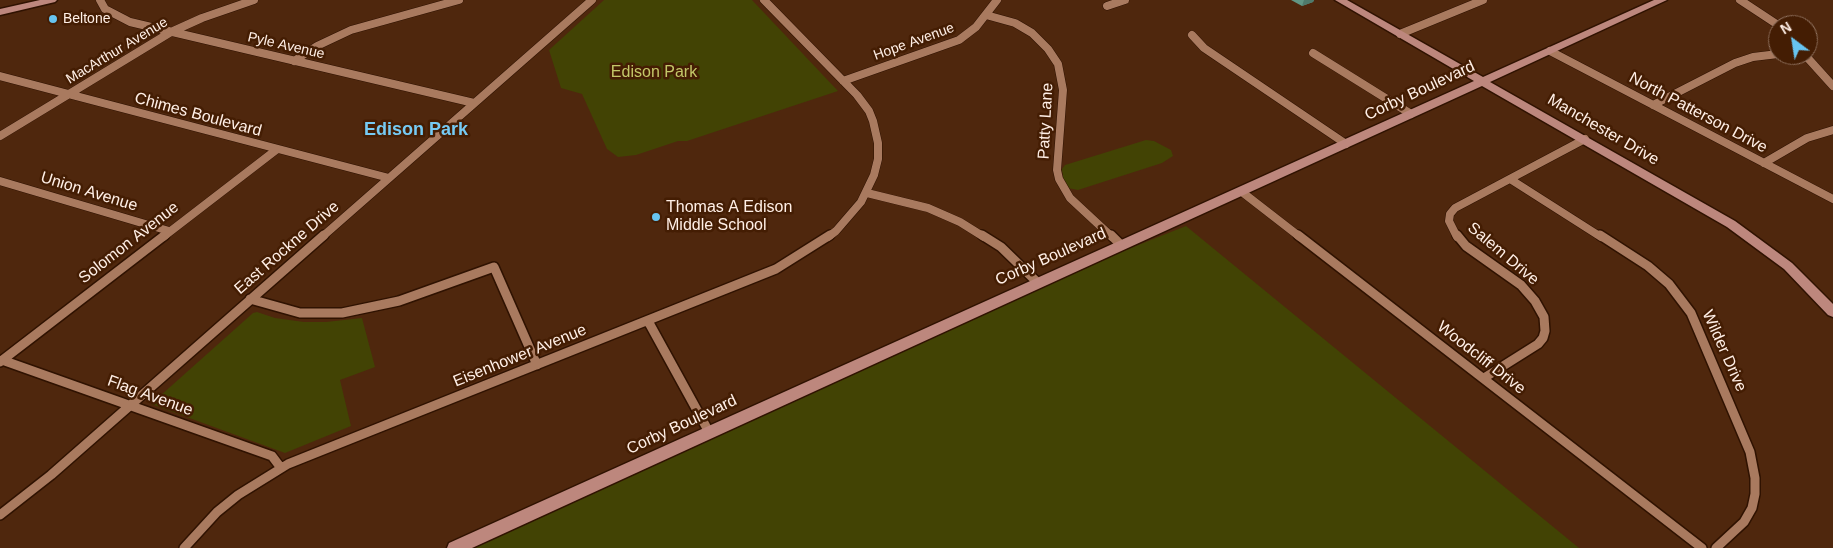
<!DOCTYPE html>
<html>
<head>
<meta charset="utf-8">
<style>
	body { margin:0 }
	#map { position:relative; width:1833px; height:548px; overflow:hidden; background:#4f270d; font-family:Arial,sans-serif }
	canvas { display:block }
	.north { position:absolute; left:1768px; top:15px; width:50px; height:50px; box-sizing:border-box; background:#441d03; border:1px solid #8f715e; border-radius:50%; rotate:329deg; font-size:14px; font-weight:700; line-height:20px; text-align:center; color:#ffefe6 }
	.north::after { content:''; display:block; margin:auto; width:18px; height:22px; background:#67c4f0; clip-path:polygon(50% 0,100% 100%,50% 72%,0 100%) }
</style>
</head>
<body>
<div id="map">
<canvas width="1833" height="548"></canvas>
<div class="north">N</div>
</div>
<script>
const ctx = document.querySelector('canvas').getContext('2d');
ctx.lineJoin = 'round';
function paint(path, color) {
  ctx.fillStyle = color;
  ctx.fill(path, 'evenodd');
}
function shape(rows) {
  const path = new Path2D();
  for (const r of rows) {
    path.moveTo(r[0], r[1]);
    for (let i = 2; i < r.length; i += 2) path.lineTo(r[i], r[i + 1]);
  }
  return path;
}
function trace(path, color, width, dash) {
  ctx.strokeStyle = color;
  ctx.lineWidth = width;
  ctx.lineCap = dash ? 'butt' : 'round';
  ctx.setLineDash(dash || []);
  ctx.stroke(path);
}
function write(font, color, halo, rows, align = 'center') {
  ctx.font = font + ' Arial,sans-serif';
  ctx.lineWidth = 5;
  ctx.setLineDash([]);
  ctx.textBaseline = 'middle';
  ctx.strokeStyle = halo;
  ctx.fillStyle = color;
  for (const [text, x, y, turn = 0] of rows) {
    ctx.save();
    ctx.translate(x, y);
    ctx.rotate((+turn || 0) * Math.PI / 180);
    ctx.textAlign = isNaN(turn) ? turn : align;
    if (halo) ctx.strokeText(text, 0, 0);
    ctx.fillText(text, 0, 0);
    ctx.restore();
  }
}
paint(shape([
	[604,0,752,0,838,91,687,141,678,141,636,155,618,157,607,149,582,94,561,88,549,50],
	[1146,140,1154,141,1171,150,1173,156,1162,163,1078,190,1068,188,1063,179,1062,169,1065,165],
	[1186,226,1579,548,472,548,1093,263],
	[257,312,275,318,304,322,326,322,362,318,375,367,340,380,351,426,285,453,151,404,253,313]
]), '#424304');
const streetFar1 = shape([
	[100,0,105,9,130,22,474,103],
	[764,0,857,95,869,111,873,121,878,143,878,159,874,175,861,202,836,231,828,237],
	[1740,0,1778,25],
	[1107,6,1125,0],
	[986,15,1015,23,1032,33,1048,49,1058,64,1063,90,1057,170,1059,179,1070,198,1112,237],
	[1400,34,1483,0],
	[1192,35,1204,48,1346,144],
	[1550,51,1833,199],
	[1313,53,1411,114],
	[1805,55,1833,86],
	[294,61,317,46,351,30,459,0],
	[0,76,389,178],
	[843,81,959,40,976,27,997,0],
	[1653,105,1735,63,1753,57,1778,54],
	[0,136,171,32,202,18,254,0],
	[1764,163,1807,138,1833,130],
	[1510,179,1601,237],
	[0,181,169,231],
	[1242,192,1300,237],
	[867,193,928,208,960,222,984,237],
	[163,237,276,150],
	[322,237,592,0],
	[1457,237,1449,221,1450,214,1455,208,1585,139]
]);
const street = shape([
	[982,235,1001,247,1037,282],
	[1111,235,1121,245],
	[1298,235,1702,548],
	[1457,235,1466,246,1521,285,1535,301,1544,317,1545,331,1543,338,1538,344,1484,378],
	[1600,235,1648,266,1669,284,1691,313,1750,452,1755,478,1755,494,1752,508,1744,522,1716,548],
	[250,299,300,313,342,313,399,301,494,267,537,365],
	[648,321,709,432],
	[2,360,272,456,281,468],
	[0,362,165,235],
	[0,515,51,475,324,235],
	[184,548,217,512,238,495,288,464,776,269,830,235]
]);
const secondary = shape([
	[40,0,57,0,55,2,0,15,0,9,40,0],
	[1335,0,1347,0,1483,77,1654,0,1667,0,1490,82,1735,221,1792,263,1833,304,1833,317,1828,315,1784,269,1727,227,1482,86,472,548,447,548,449,543,1474,81,1335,0]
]);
trace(streetFar1, '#2f1201', 9);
trace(street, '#2f1201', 12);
trace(secondary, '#2f1201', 3);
trace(streetFar1, '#a97a5f', 8);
trace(street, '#a97a5f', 9);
paint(secondary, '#bd877d');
paint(shape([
	[1291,0,1314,0,1313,2,1302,6]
]), '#619684');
paint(shape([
	[1304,0,1314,0,1313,2,1302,6]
]), '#4f7a6b');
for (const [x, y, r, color] of [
	[53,19,5,"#67c4f0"],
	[656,217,5,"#67c4f0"]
]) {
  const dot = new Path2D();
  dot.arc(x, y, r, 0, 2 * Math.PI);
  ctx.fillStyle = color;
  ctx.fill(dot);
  trace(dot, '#441d03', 2);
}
write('14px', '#ffefe6', '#441d03', [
	["Beltone",63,19]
], 'left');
write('14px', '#ffefe6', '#441d03', [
	["Hope Avenue",914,42,-20],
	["Pyle Avenue",286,46,13],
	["MacArthur Avenue",117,51,-31]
]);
write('16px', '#c3c768', '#441d03', [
	["Edison Park",654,73]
]);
write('16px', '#ffefe6', '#441d03', [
	["Corby Boulevard",1420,91,-25],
	["North Patterson Drive",1698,113,28],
	["Chimes Boulevard",198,115,15],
	["Patty Lane",1046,121,-87],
	["Manchester Drive",1603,130,30],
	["Union Avenue",89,192,17],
	["Solomon Avenue",129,243,-38],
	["East Rockne Drive",287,248,-41],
	["Salem Drive",1503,254,40],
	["Corby Boulevard",1051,257,-24],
	["Wilder Drive",1724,351,66],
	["Eisenhower Avenue",520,356,-22],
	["Woodcliff Drive",1481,358,38],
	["Flag Avenue",150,396,20],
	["Corby Boulevard",682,425,-25]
]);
write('16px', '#ffefe6', '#441d03', [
	["Thomas A Edison",666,208],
	["Middle School",666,226]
], 'left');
write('bold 18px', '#76caf3', '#441d03', [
	["Edison Park",416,130]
]);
</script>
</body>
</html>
